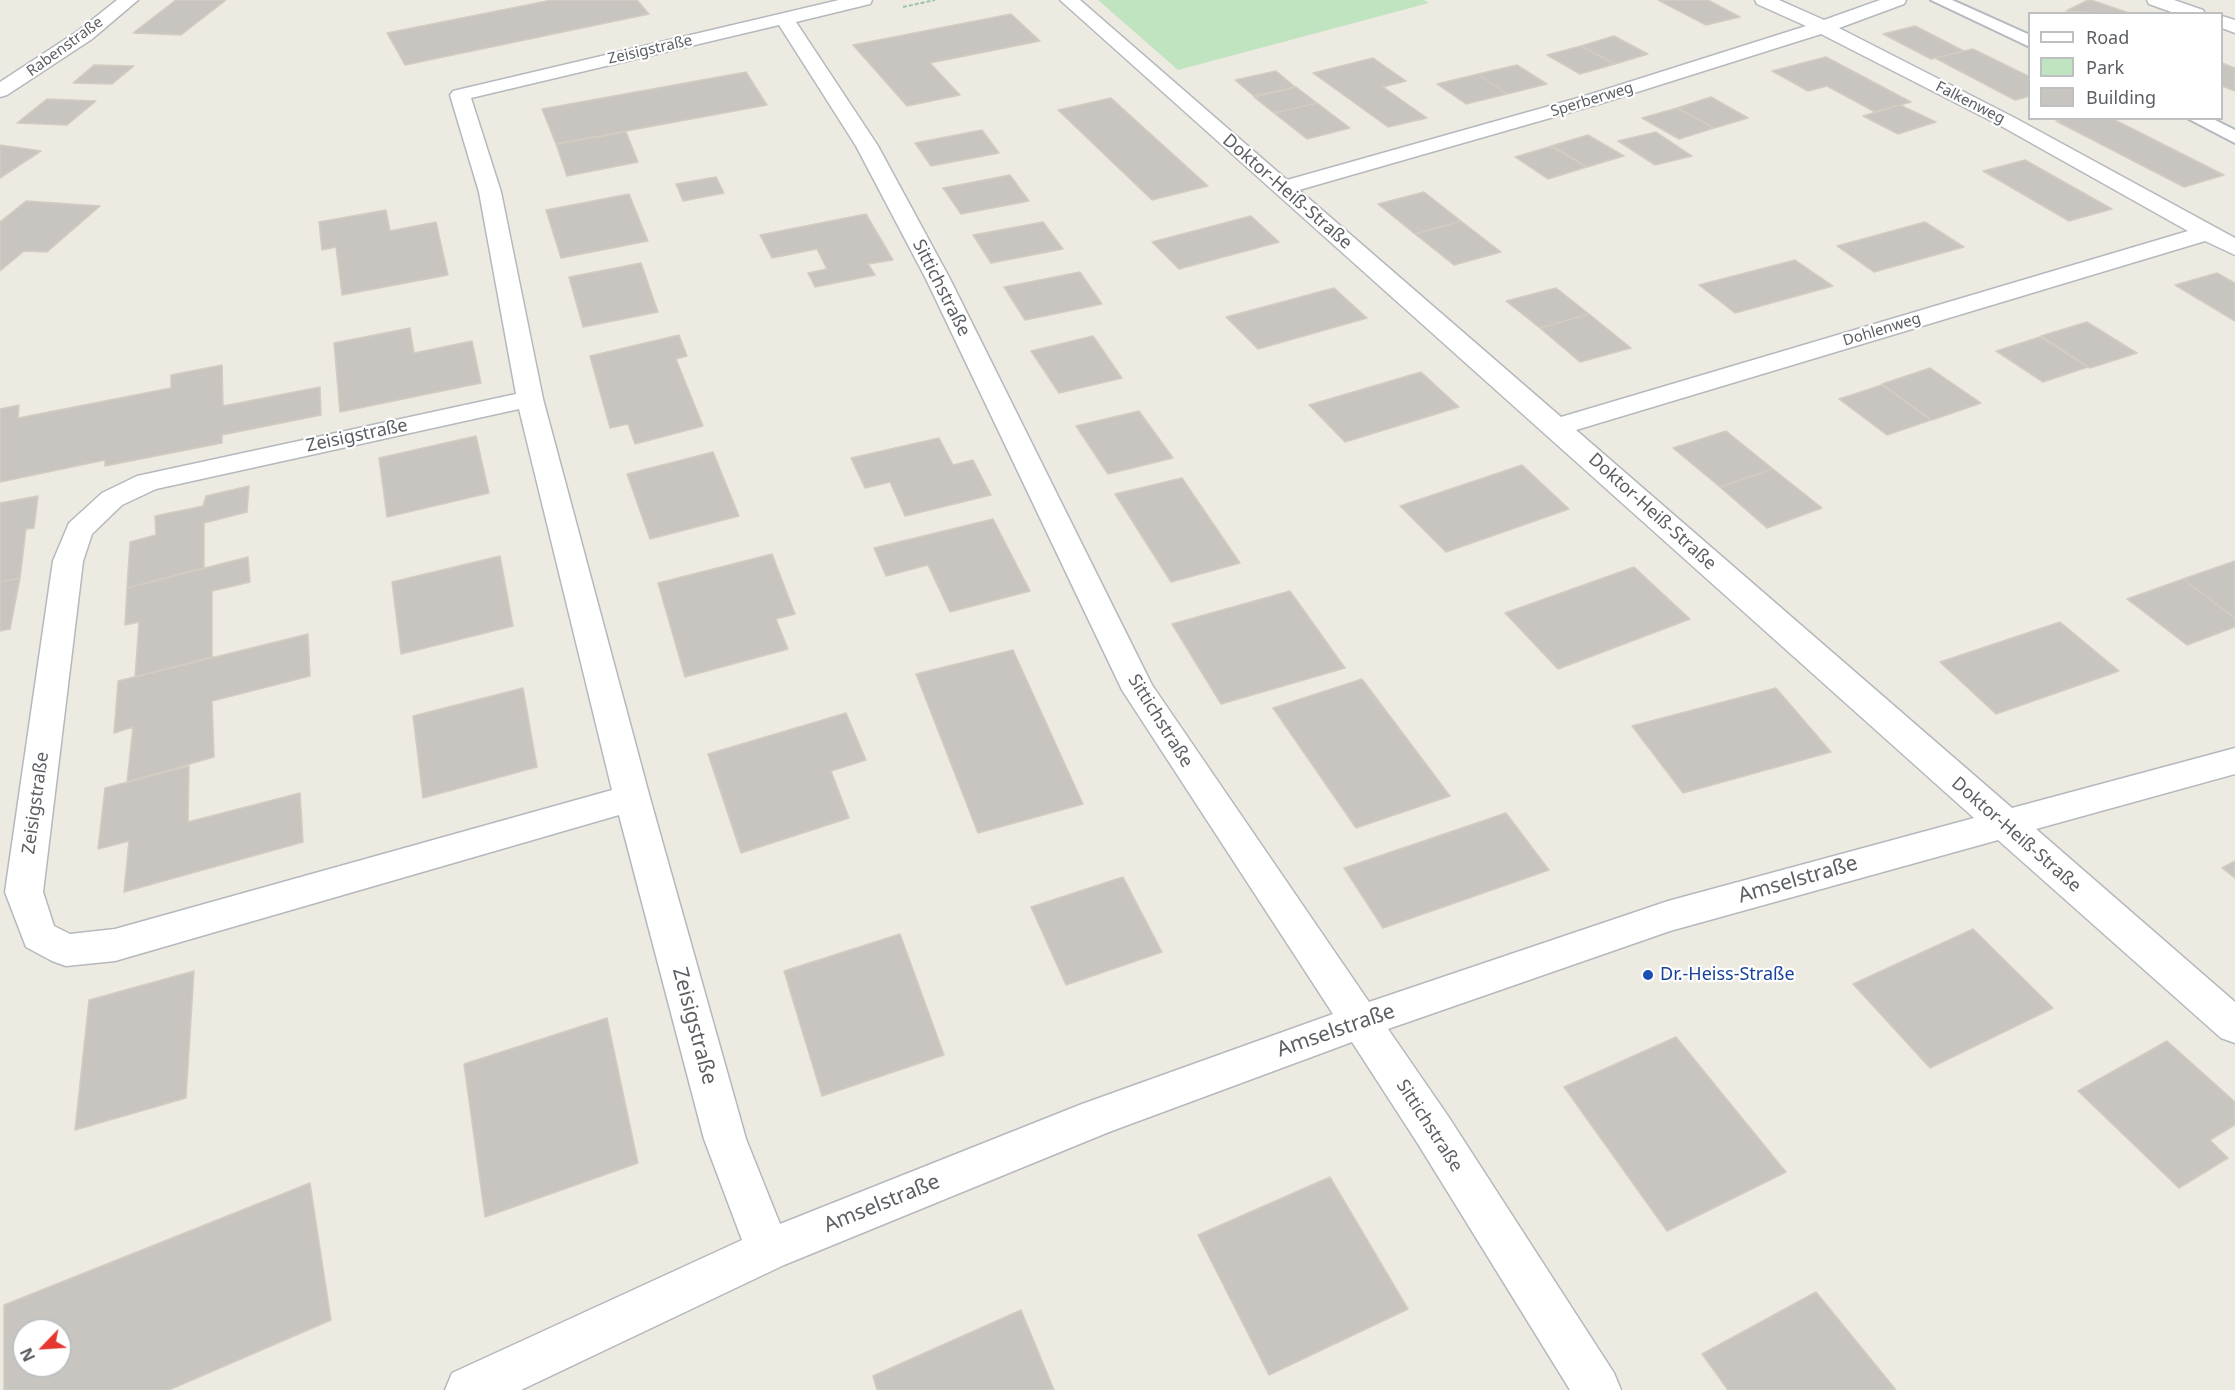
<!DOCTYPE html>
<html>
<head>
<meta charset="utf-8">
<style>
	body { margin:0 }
	#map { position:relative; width:2235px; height:1390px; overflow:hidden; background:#edeae2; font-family:"Noto Sans",sans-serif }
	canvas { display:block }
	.legend { position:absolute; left:2028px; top:12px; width:195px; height:108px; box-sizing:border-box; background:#fff; border:2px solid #bdbfc1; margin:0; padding:8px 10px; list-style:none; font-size:18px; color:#5b5f63 }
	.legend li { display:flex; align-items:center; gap:12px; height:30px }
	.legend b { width:30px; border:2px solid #bdbfc1 }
	.north { position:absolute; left:12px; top:1318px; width:60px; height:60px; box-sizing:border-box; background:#fff; border:2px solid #bdbfc1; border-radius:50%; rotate:245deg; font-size:16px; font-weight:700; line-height:24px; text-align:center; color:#5b5f63 }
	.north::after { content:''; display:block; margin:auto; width:21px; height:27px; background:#e53730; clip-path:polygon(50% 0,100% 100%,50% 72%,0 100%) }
</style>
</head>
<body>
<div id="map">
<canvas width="2235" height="1390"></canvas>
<ul class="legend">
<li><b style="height:8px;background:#fff"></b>Road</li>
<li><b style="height:16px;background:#c0e4bf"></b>Park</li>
<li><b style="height:16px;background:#c8c5c0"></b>Building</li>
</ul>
<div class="north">N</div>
</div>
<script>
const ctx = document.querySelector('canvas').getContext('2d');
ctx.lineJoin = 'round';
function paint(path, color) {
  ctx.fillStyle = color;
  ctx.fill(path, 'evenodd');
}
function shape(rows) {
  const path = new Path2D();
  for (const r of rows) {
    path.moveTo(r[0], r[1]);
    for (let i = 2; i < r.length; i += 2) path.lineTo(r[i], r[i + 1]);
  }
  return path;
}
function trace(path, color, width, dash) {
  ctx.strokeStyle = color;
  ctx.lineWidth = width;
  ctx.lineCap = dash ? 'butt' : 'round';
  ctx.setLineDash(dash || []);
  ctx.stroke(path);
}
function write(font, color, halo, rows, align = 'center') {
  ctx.font = font + ' "Noto Sans",sans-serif';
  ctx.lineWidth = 4.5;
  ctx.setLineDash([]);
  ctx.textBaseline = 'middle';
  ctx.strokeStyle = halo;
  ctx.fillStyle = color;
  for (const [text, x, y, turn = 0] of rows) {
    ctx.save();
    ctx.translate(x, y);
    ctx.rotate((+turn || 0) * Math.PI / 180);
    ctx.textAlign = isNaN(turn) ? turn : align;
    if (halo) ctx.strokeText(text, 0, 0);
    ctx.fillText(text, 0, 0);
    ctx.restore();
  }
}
paint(shape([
	[1098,0,1424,0,1429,3,1178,70]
]), '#c0e4bf');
const building = shape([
	[176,0,226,0,181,35,133,33,176,0],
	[552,0,637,0,649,14,405,65,387,33,552,0],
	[1658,0,1708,0,1740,17,1706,25,1658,0],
	[2088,0,2091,0,2132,14,2066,11,2088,0],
	[1011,14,1040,41,930,63,960,95,907,106,853,45,1011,14],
	[1915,26,1964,51,1931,59,1883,34,1915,26],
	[1614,36,1648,54,1615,64,1581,46,1614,36],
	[1581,46,1615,64,1580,74,1547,55,1581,46],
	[1973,49,2030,77,2030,96,2015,100,1935,58,1973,49],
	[1826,57,1911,102,1875,112,1827,86,1808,91,1772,71,1826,57],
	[1373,58,1406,81,1383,87,1427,118,1388,127,1313,73,1373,58],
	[2222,63,2235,68,2235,91,2222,86,2222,63],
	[94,65,134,66,112,84,73,83,94,65],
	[1517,65,1547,84,1507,94,1478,74,1517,65],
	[1276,71,1295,87,1254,96,1235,80,1276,71],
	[746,72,767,105,556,144,542,109,746,72],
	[1478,74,1507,94,1466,104,1437,84,1478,74],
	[1296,87,1317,103,1274,113,1254,97,1296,87],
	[1711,97,1748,118,1714,128,1677,108,1711,97],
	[1111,98,1208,186,1152,200,1058,110,1111,98],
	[47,99,96,101,67,125,17,123,47,99],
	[1317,103,1350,128,1307,139,1274,113,1317,103],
	[1900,105,1936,122,1898,134,1863,116,1900,105],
	[1677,108,1714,128,1679,139,1642,118,1677,108],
	[2067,118,2111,118,2224,175,2184,187,2056,121,2067,118],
	[982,130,999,153,931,166,915,143,982,130],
	[626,132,638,162,567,176,556,144,626,132],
	[1656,132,1692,156,1655,165,1618,141,1656,132],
	[1588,135,1624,156,1587,167,1551,146,1588,135],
	[0,145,41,151,0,178,0,145],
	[1552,146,1587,167,1548,179,1515,157,1552,146],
	[2025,160,2112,209,2069,221,1983,171,2025,160],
	[1010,175,1029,201,961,214,943,188,1010,175],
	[716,177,724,193,683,201,676,184,716,177],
	[1424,192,1461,221,1415,234,1378,204,1424,192],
	[629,194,648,241,561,258,546,210,629,194],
	[26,201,100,206,47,252,24,251,0,271,0,222,26,201],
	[386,210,390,231,436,222,448,275,342,295,336,247,322,250,319,222,386,210],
	[866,214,893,260,868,264,875,275,815,287,808,273,827,269,817,249,772,258,760,235,866,214],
	[1251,216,1279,242,1179,269,1152,242,1251,216],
	[1461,221,1501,252,1454,265,1415,234,1461,221],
	[1043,222,1063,249,991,263,973,235,1043,222],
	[1925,222,1964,247,1874,272,1837,246,1925,222],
	[1795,260,1833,286,1735,313,1699,285,1795,260],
	[641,263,658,312,583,327,569,277,641,263],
	[1080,272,1102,304,1025,320,1004,287,1080,272],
	[2217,273,2235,283,2235,321,2175,285,2217,273],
	[1334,288,1367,318,1258,349,1226,317,1334,288],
	[1556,288,1589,314,1540,328,1506,301,1556,288],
	[1589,314,1631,348,1580,362,1540,328,1589,314],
	[2087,322,2137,353,2090,368,2041,336,2087,322],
	[410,328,414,353,472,341,481,383,340,412,334,343,410,328],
	[679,335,687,356,676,359,703,426,635,444,628,424,610,428,590,356,679,335],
	[1093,336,1122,378,1059,393,1031,351,1093,336],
	[2040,337,2088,367,2043,382,1996,351,2040,337],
	[222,365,223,406,320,387,321,415,222,435,222,443,105,466,105,460,0,482,0,409,19,405,18,418,171,388,171,375,222,365],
	[1930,368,1981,403,1932,420,1882,384,1930,368],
	[1421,372,1459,407,1345,442,1309,405,1421,372],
	[1882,385,1931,420,1887,435,1839,399,1882,385],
	[1139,411,1173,458,1108,474,1076,426,1139,411],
	[1726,431,1773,469,1720,487,1673,448,1726,431],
	[476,436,489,493,387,517,379,458,476,436],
	[939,438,953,465,973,460,991,495,905,516,890,482,865,488,851,458,939,438],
	[713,452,739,516,650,539,627,474,713,452],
	[1522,465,1569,509,1446,552,1400,506,1522,465],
	[1773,469,1822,508,1767,528,1720,487,1773,469],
	[1182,478,1240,563,1171,582,1115,494,1182,478],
	[249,486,247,512,204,523,204,568,127,588,130,542,156,535,155,516,203,506,206,496,249,486],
	[38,496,34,528,26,529,20,578,0,582,0,503,38,496],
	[993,519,1030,591,950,612,928,565,886,576,874,548,993,519],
	[772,554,795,614,776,619,788,649,685,677,658,583,772,554],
	[500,556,513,626,401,654,392,582,500,556],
	[248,557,250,582,212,591,212,657,135,677,139,622,125,625,127,588,248,557],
	[2235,561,2235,618,2183,579,2235,561],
	[1634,567,1690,619,1558,669,1505,613,1634,567],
	[20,578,10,629,0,631,0,582,20,578],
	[2183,579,2235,618,2235,627,2187,645,2127,599,2183,579],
	[1290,591,1345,668,1221,704,1172,624,1290,591],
	[2060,622,2119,671,1996,714,1940,662,2060,622],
	[308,634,310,676,212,701,214,757,127,782,133,727,114,733,118,681,308,634],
	[1013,650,1083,804,978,833,916,674,1013,650],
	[1362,679,1450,796,1356,828,1273,708,1362,679],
	[523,688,537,767,423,798,413,716,523,688],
	[1776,688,1831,752,1683,793,1632,726,1776,688],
	[846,713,866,760,831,771,849,818,741,853,708,754,846,713],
	[189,766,188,822,300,793,303,842,124,892,129,841,98,849,105,788,189,766],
	[1506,813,1549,870,1383,928,1344,868,1506,813],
	[2235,861,2235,878,2222,868,2235,861],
	[1123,877,1162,952,1066,985,1031,907,1123,877],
	[1973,929,2053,1008,1930,1068,1853,984,1973,929],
	[900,934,944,1055,822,1096,784,971,900,934],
	[194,971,186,1098,75,1130,89,1000,194,971],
	[607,1018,638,1163,485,1217,464,1064,607,1018],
	[1676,1037,1786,1172,1667,1231,1564,1087,1676,1037],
	[2167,1041,2235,1102,2235,1125,2210,1140,2228,1158,2179,1188,2078,1091,2167,1041],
	[1330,1177,1408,1309,1269,1375,1198,1235,1330,1177],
	[310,1183,331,1320,169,1390,4,1390,4,1305,310,1183],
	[24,1330,60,1330,60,1366,24,1366,24,1330],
	[1816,1292,1896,1390,1728,1390,1702,1354,1816,1292],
	[1021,1310,1054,1390,877,1390,873,1376,1021,1310]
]);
paint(building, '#c8c5c0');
trace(building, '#d2ccc1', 1.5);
const service = shape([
	[1931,0,1952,0,2030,35,2030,47,1931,0],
	[2187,118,2211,118,2235,130,2235,143,2187,118]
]);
const minor = shape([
	[117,0,138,0,92,39,7,95,0,97,0,82,78,31,117,0],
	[839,0,872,0,870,4,796,22,878,146,950,279,1152,685,1369,1002,1668,901,1974,818,1060,0,1080,0,1287,180,1585,96,1806,26,1757,4,1755,0,1779,0,1824,20,1880,0,1906,0,1904,4,1839,28,2015,118,2235,238,2235,255,2205,241,1576,430,2012,808,2235,748,2235,774,2036,829,2235,1002,2235,1043,2221,1038,1998,840,1670,931,1388,1029,1448,1116,1614,1373,1621,1390,1570,1390,1418,1144,1352,1042,1109,1132,784,1265,521,1390,445,1390,452,1373,742,1240,704,1139,619,815,115,961,66,966,52,961,26,947,5,892,53,561,69,523,102,493,137,476,516,394,479,192,450,95,453,91,839,0],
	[779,25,856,146,926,279,1122,690,1333,1014,1082,1104,780,1224,746,1139,650,798,543,399,501,192,471,98,779,25],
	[1821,34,2001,126,2188,231,1561,417,1299,190,1599,104,1821,34],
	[519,409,612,790,115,929,70,934,54,926,43,892,83,561,92,534,122,505,156,489,519,409],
	[2147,0,2174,0,2203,10,2205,14,2177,14,2149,4,2147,0],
	[2222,16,2235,20,2235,33,2222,28,2222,16]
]);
trace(service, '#b5b8bc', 4);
trace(minor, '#b5b8bc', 3);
trace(shape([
	[903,7,935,0]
]), '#98c5a4', 2, [4, 2]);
paint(service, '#fff');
paint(minor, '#fff');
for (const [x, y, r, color] of [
	[1648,975,6,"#1a4fb4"]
]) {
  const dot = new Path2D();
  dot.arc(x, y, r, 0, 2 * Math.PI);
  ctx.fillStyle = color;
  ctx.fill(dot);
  trace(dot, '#fff', 2);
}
write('15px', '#5b5f63', '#fff', [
	["Rabenstraße",65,47,-36],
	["Zeisigstraße",650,50,-13],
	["Sperberweg",1592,100,-17],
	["Falkenweg",1970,103,27],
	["Dohlenweg",1882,330,-17]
]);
write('18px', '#5b5f63', '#fff', [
	["Doktor-Heiß-Straße",1287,192,41],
	["Sittichstraße",941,288,63],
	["Zeisigstraße",357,436,-12],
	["Doktor-Heiß-Straße",1652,512,42],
	["Sittichstraße",1160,721,58],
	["Zeisigstraße",36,803,-82],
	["Doktor-Heiß-Straße",2016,835,41],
	["Sittichstraße",1429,1126,57]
]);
write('18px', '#164399', '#fff', [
	["Dr.-Heiss-Straße",1660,975]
], 'left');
write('21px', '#5b5f63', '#fff', [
	["Amselstraße",1798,880,-16],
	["Zeisigstraße",694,1026,75],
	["Amselstraße",1336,1031,-19],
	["Amselstraße",882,1204,-22]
]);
</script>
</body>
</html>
